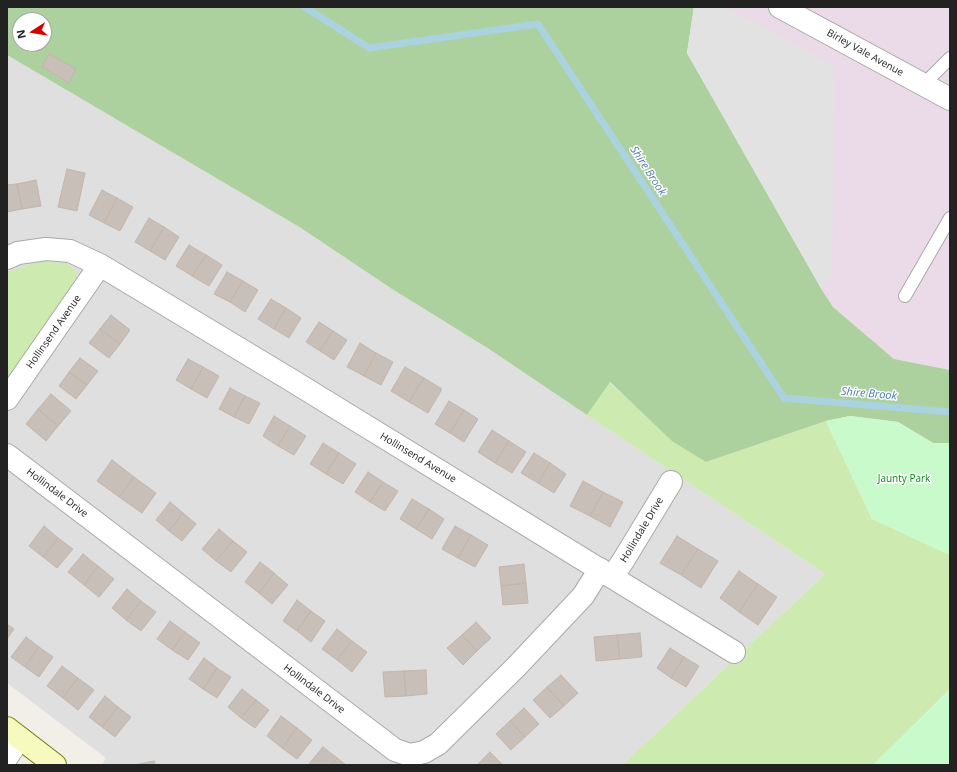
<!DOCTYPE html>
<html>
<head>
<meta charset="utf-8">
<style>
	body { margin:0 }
	#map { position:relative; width:957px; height:772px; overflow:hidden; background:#f2efe9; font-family:"Open Sans",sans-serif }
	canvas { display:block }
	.frame { position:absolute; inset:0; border:8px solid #222; pointer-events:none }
	.north { position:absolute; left:12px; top:12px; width:40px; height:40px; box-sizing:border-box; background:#fff; border:1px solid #a7a7a7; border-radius:50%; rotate:258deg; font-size:11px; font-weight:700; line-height:16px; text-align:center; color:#222 }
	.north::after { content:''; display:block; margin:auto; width:14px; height:18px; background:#d40000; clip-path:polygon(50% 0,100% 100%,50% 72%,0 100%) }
</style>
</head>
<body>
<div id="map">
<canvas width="957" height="772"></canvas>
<div class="frame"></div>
<div class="north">N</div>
</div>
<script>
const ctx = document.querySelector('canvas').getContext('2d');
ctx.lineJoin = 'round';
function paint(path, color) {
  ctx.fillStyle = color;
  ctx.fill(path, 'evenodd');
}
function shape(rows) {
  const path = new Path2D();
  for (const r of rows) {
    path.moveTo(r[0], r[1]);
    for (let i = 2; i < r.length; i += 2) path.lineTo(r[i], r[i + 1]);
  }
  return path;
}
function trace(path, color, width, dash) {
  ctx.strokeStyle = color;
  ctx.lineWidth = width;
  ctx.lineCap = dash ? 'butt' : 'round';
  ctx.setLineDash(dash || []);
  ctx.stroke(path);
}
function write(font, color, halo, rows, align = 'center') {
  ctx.font = font + ' "Open Sans",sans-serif';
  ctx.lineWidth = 3;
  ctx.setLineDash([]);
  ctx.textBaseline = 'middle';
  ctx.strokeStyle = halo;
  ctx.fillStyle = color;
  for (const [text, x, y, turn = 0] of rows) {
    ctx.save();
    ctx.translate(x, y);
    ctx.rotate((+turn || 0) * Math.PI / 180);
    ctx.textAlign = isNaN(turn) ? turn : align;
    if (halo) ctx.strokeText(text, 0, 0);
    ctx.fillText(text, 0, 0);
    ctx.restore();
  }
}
paint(shape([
	[7,55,301,228,392,289,489,349,825,574,622,765,102,765,106,758,7,683]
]), '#e0dfdf');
paint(shape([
	[694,7,950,7,950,370,894,359,833,307,822,290]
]), '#ebdbe8');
paint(shape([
	[40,261,66,263,76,270,78,280,7,381,7,272],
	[609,382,640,410,706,462,826,421,872,519,950,555,950,689,873,765,622,765,825,574,587,415]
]), '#cdebb0');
paint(shape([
	[7,7,694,7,687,53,822,290,833,307,894,359,950,370,950,443,933,443,898,422,850,416,826,421,706,462,672,441,610,382,587,415,489,349,392,289,301,228,7,55],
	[20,20,44,20,44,44,20,44]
]), '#add19e');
paint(shape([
	[850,416,898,422,933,443,950,443,950,555,872,519,826,421],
	[950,689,950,765,873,765]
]), '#c8facc');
paint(shape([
	[694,7,726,7,834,66,832,273,822,290,687,53]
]), '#e2e2e2');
trace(shape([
	[305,7,369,48,538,24,784,398,950,412]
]), '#aad3df', 7);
const building = shape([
	[49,54,76,69,69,83,42,67,49,54],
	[67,169,85,173,77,211,58,207,67,169],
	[36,180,41,206,22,209,17,184,36,180],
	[17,184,22,209,7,212,7,185,17,184],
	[102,190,117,198,104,223,89,215,102,190],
	[117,198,133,207,120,231,104,223,117,198],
	[149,218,164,227,150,251,135,242,149,218],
	[164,227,179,237,165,260,150,251,164,227],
	[189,245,206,255,192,276,176,266,189,245],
	[206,255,222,265,209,286,192,276,206,255],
	[227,272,243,281,230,302,214,294,227,272],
	[243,281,258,290,245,312,230,302,243,281],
	[271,299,286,308,274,329,258,319,271,299],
	[286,308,301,318,289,338,274,329,286,308],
	[111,315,130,330,120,344,100,329,111,315],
	[319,322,333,331,320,351,306,342,319,322],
	[100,329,120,344,109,358,89,343,100,329],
	[333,331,347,340,334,360,320,351,333,331],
	[360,343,376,353,364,376,347,367,360,343],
	[376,353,393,362,381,385,364,376,376,353],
	[80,358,98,371,87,385,69,372,80,358],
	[188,359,203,367,191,389,176,380,188,359],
	[203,367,219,376,207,398,191,389,203,367],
	[405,367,424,378,409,402,391,391,405,367],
	[69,372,87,385,76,399,59,386,69,372],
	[424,378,442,389,428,413,409,402,424,378],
	[230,388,245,396,234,417,219,409,230,388],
	[51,394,71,411,58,426,38,409,51,394],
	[245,396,260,403,249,424,234,417,245,396],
	[449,401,464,410,450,433,435,424,449,401],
	[38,409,58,426,46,441,26,424,38,409],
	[464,410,478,419,464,442,450,433,464,410],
	[274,416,290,426,278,446,263,436,274,416],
	[290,426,306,436,294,455,278,446,290,426],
	[492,430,509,441,495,463,478,452,492,430],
	[509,441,526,452,512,473,495,463,509,441],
	[323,443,339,453,326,474,310,464,323,443],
	[339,453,356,464,343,484,326,474,339,453],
	[534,453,550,463,538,483,521,473,534,453],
	[112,460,134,477,119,497,97,481,112,460],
	[550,463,566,474,554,493,538,483,550,463],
	[368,472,383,482,370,502,355,492,368,472],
	[134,477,156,493,142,513,119,497,134,477],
	[583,481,603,492,590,516,570,506,583,481],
	[383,482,398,491,385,511,370,502,383,482],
	[603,492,623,502,610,527,590,516,603,492],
	[412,499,429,509,416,529,400,519,412,499],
	[170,502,183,513,169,531,156,520,170,502],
	[429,509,444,519,432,539,416,529,429,509],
	[183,513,196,524,182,541,169,531,183,513],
	[44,526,58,538,43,557,29,546,44,526],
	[455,526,471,535,458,558,442,549,455,526],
	[219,529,233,541,216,561,202,549,219,529],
	[471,535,488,545,475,567,458,558,471,535],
	[677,536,698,549,681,575,660,563,677,536],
	[58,538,73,549,57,568,43,557,58,538],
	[233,541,247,552,231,572,216,561,233,541],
	[698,549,718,561,701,588,681,575,698,549],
	[83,554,98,566,84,585,68,572,83,554],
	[260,562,274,573,259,593,245,582,260,562],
	[524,564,526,583,501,586,499,567,524,564],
	[98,566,114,579,99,597,84,585,98,566],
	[739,571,758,584,739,612,720,598,739,571],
	[274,573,288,585,272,604,259,593,274,573],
	[526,583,528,603,503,605,501,586,526,583],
	[758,584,777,597,758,625,739,612,758,584],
	[127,589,141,601,126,620,112,608,127,589],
	[297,600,311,611,297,631,283,621,297,600],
	[141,601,156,612,141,631,126,620,141,601],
	[311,611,325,621,311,642,297,631,311,611],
	[170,621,185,632,172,650,157,639,170,621],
	[476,622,491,638,477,651,462,635,476,622],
	[7,624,14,629,7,639,7,624],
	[337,629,352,641,337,660,322,649,337,629],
	[185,632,200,643,188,660,172,650,185,632],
	[640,633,642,657,620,659,617,635,640,633],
	[462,635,477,651,463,665,447,648,462,635],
	[617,635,620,659,596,661,594,637,617,635],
	[26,637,39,647,25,667,11,657,26,637],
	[352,641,367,652,352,672,337,660,352,641],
	[39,647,53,657,39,677,25,667,39,647],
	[670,648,684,657,671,678,657,668,670,648],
	[684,657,699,666,686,687,671,678,684,657],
	[204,658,217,668,203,689,189,679,204,658],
	[62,666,78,678,63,698,47,686,62,666],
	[217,668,231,677,217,698,203,689,217,668],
	[426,670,427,694,406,696,404,671,426,670],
	[404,671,406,696,385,697,383,672,404,671],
	[561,675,578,693,564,706,547,687,561,675],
	[78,678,94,690,78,710,63,698,78,678],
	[547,687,564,706,550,718,533,700,547,687],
	[242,689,256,700,241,718,228,707,242,689],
	[105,696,118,707,102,727,89,717,105,696],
	[256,700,269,710,255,728,241,718,256,700],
	[118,707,131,717,115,737,102,727,118,707],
	[524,708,539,724,525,737,510,721,524,708],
	[281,716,297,728,282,748,267,736,281,716],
	[510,721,525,737,511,750,496,734,510,721],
	[297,728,312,740,297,759,282,748,297,728],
	[323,747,337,758,332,765,308,765,323,747],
	[490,752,503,765,477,765,490,752],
	[337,758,346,765,332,765,337,758],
	[154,761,155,765,135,765,154,761]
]);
paint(building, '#c7bfb8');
trace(building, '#c4b6ab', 1);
const lane = shape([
	[923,85,950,58],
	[905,296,950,218]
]);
const street = shape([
	[780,7,950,99],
	[7,258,18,253,46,249,70,251,100,265,291,380,734,652],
	[7,399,100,265],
	[7,455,395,750,410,755,424,752,438,744,516,667,583,596,600,569],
	[612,577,623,561,671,482],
	[7,757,20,738]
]);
const secondary = shape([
	[7,728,55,765]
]);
trace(lane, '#a9a9a9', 14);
trace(street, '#a9a9a9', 24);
trace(secondary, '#707d05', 24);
trace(lane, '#fff', 12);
trace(street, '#fff', 22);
trace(secondary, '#f7fabf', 22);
write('10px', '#222', '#fff', [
	["Birley Vale Avenue",865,53,29],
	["Hollinsend Avenue",54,332,-55],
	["Hollinsend Avenue",418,458,31],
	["Hollindale Drive",57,493,37],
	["Hollindale Drive",642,530,-59],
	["Hollindale Drive",314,689,37]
]);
write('10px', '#0c8416', '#fff', [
	["Jaunty Park",904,479]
]);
write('italic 11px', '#4a7aab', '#fff', [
	["Shire Brook",648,171,57],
	["Shire Brook",869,394,5]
]);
</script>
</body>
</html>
